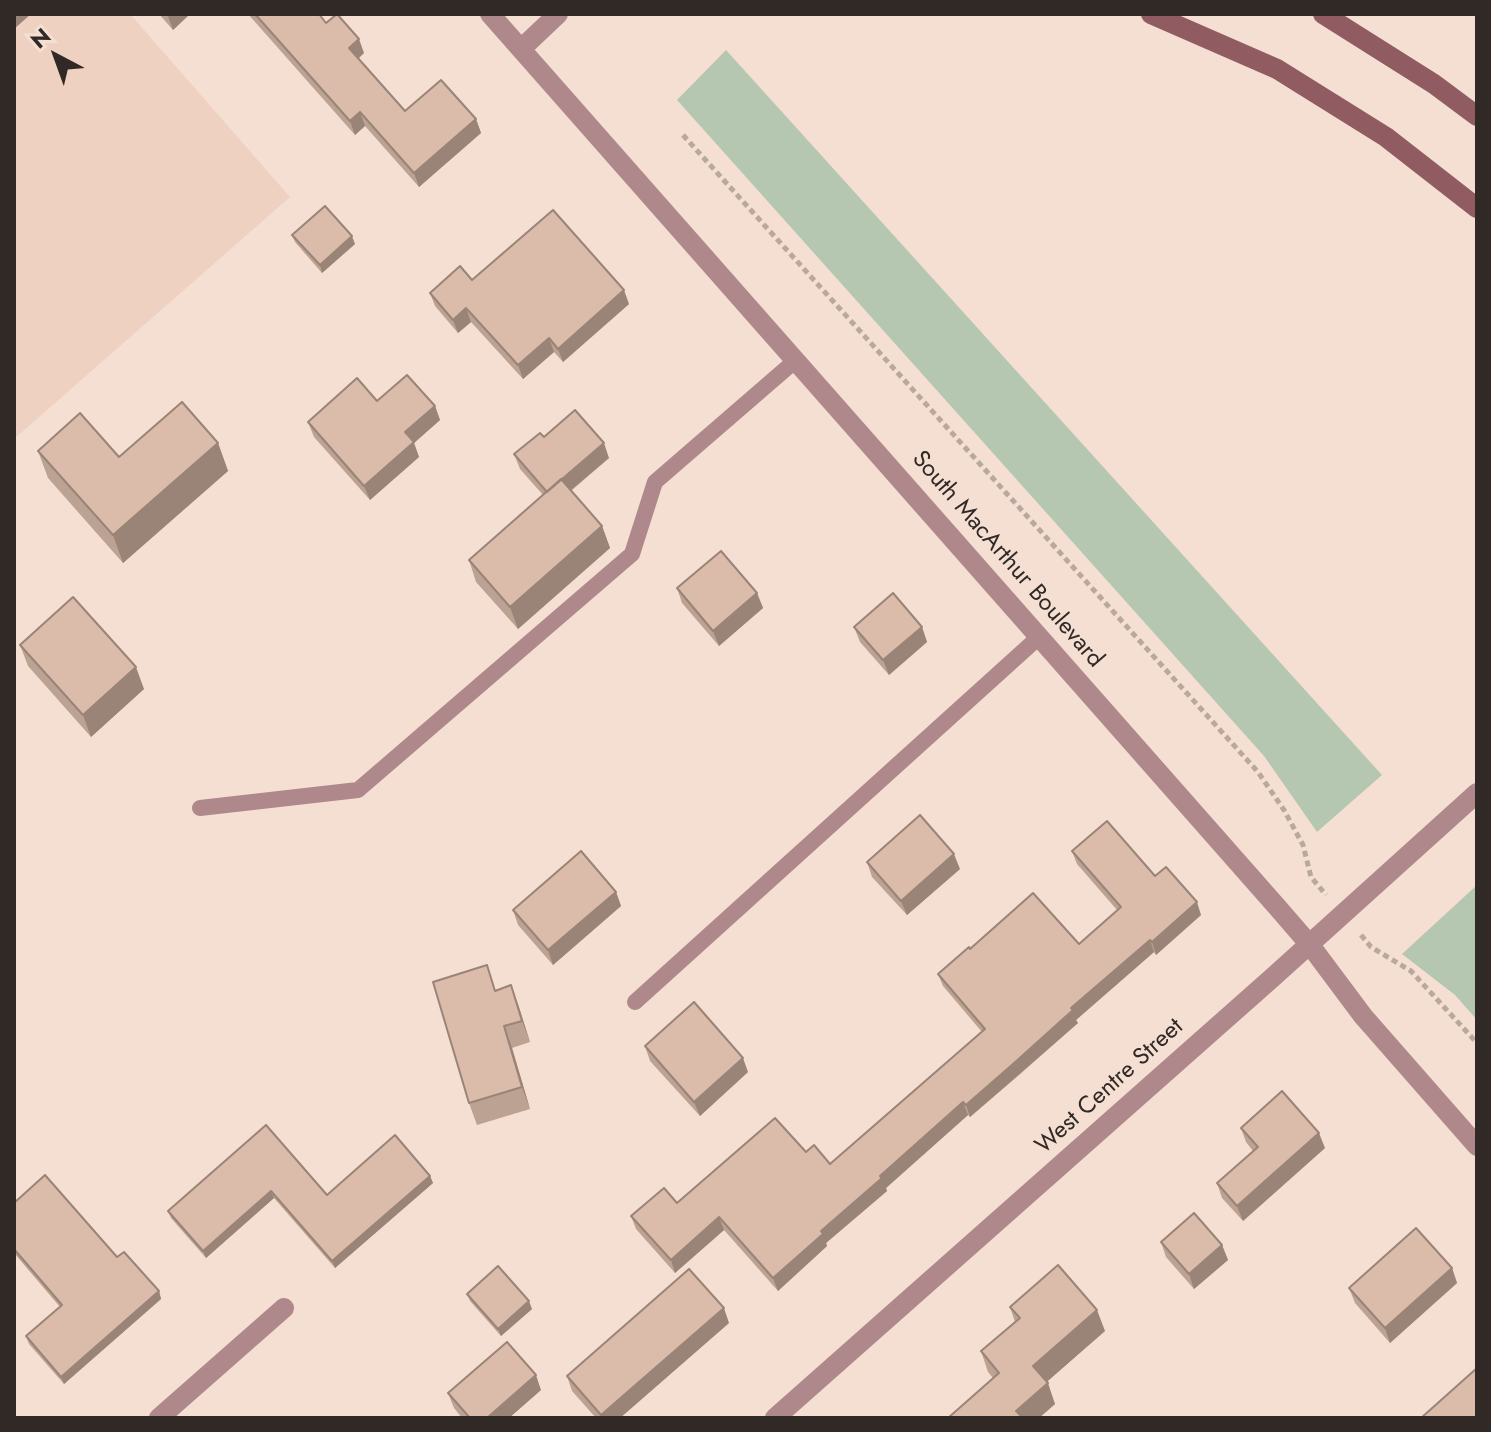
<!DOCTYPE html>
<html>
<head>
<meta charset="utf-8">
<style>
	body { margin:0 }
	#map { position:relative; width:1491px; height:1432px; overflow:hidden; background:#f5dfd3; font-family:Jost,sans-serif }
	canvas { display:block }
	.frame { position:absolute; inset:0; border:16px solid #312925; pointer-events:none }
	.north { position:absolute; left:16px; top:16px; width:80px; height:80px; -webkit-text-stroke:6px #f5dfd3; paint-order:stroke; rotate:319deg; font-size:22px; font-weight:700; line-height:32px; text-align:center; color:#312925 }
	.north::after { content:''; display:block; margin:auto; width:28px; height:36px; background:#312925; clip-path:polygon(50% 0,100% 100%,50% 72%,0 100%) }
</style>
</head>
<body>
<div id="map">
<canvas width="1491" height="1432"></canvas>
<div class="frame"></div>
<div class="north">N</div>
</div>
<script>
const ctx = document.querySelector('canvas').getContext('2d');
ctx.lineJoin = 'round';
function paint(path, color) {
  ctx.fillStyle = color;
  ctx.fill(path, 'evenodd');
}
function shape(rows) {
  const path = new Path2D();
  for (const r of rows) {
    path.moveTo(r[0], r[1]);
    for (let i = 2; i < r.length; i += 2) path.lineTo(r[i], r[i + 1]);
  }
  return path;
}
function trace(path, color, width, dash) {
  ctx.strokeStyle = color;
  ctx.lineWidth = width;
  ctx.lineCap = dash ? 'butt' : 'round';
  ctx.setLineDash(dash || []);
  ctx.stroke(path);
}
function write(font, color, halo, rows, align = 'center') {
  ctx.font = font + ' Jost,sans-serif';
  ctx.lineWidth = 6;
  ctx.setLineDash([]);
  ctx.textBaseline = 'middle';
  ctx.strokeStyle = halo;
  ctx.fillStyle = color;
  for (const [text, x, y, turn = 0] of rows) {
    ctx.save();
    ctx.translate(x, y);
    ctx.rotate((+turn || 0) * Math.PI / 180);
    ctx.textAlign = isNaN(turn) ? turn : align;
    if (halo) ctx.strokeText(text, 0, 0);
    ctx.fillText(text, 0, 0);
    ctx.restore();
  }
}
paint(shape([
	[14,14,130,14,290,197,14,439]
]), '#eed1c1');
paint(shape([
	[726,50,1382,775,1317,832,1264,756,677,100],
	[1477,885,1477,1020,1455,995,1402,954]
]), '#b6c7b1');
trace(shape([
	[683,135,1258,772,1284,810,1303,845,1311,877,1326,895],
	[1361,935,1371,947,1411,971,1477,1043]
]), '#b9a89e', 5, [6, 4]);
trace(shape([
	[200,808,358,790,632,554,655,482,796,360],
	[635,1002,1040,636]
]), '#ae888b', 16);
trace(shape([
	[490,14,1278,908,1310,945,1363,1016,1477,1146],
	[521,49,558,14],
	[159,1418,284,1308],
	[775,1418,1272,978,1477,793]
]), '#ae888b', 20);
trace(shape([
	[1151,14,1277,69,1386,137,1477,208],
	[1323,14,1434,84,1477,116]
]), '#915c61', 20);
paint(shape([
	[159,14,190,14,173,30],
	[248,14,319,14,326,23,364,53,358,59,405,111,476,119,481,133,419,187,365,126,355,135],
	[292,235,355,244,322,273,295,242],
	[472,280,629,304,563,362,554,352,523,379,471,322,458,333,435,306,430,293],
	[377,401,435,406,440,420,414,443,419,457,370,500,314,437,308,422],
	[544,437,609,458,571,491,602,526,610,548,518,629,476,582,469,560,543,495,520,469,514,454],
	[218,443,228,471,123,563,48,478,38,451,119,457],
	[677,588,757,593,763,608,719,646,682,603],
	[854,627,922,627,927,642,889,675,860,642],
	[20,645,144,689,91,737,28,666],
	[1072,851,1155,876,1201,915,1156,955,1154,952,1076,1020,1078,1023,1018,1076,970,1117,968,1115,886,1188,887,1191,826,1243,827,1246,778,1291,724,1230,675,1273,636,1229,631,1216,677,1203,806,1152,830,1164,982,1032,943,986,938,974,970,949,1079,944,1117,910,1077,864],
	[867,862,960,869,907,915,872,877],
	[616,892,621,906,553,965,518,925,513,910],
	[511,985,530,1042,512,1048,530,1109,477,1125,469,1103,496,990],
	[645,1046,748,1072,700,1116,650,1061],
	[266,1125,327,1195,430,1176,433,1183,335,1268,274,1198,206,1258,171,1218,168,1211],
	[1241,1128,1325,1148,1243,1221,1222,1198,1217,1183,1253,1151,1246,1142],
	[14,1203,117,1257,159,1291,161,1299,64,1384,29,1344,26,1336,60,1307,14,1253],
	[1161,1242,1222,1245,1228,1260,1194,1289,1166,1257],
	[1452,1268,1457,1283,1390,1343,1355,1303,1349,1288],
	[467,1294,532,1309,501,1336,470,1301],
	[1010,1307,1105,1331,1046,1382,1055,1404,1039,1418,948,1418,993,1378,988,1372,981,1351,1015,1322],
	[729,1323,620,1418,596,1418,572,1391,567,1376],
	[541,1390,509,1418,462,1418,454,1408,448,1393]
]), '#bca292');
paint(shape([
	[14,14,31,14,14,29],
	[170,14,190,14,173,30,168,16],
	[359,39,364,53,354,62,349,48],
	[360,112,365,126,355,135,350,121],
	[476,119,481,133,419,187,414,173],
	[352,236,355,244,322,273,320,265],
	[624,290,629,304,563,362,558,349],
	[466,308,471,322,458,333,453,320],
	[549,338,554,352,523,379,518,365],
	[435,406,440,420,414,443,419,457,370,500,364,486,405,432],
	[218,443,228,471,123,563,113,535],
	[604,443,609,458,552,506,547,492],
	[602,526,610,548,518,629,510,607],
	[757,593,763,608,719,646,713,631],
	[922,627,927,642,889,675,883,660],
	[136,667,144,689,91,737,83,715],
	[954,854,960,869,907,915,901,901],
	[616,892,621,906,553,965,548,950],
	[1197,902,1201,915,1156,955,1152,942],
	[1150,940,1154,952,1076,1020,1078,1023,970,1117,966,1105,1071,1008],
	[511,985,519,1007,530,1042,522,1021],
	[504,1026,512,1048,530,1109,522,1087],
	[743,1058,748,1072,700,1116,694,1102],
	[963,1102,968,1115,886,1188,887,1191,826,1243,827,1246,778,1291,773,1278,821,1231,880,1176],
	[1319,1133,1325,1148,1243,1221,1237,1206],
	[430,1176,433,1183,335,1268,332,1261],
	[271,1191,274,1198,206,1258,203,1251],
	[719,1217,724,1230,675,1273,671,1260],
	[1222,1245,1228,1260,1194,1289,1189,1274],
	[1452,1268,1457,1283,1390,1343,1385,1328],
	[159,1291,161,1299,64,1384,61,1377],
	[529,1301,532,1309,501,1336,498,1329],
	[724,1308,729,1323,620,1418,602,1418,601,1415],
	[1097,1310,1105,1331,1041,1387,1033,1366],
	[536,1375,541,1390,509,1418,487,1418],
	[1048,1383,1055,1404,1039,1418,1019,1418,1016,1411]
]), '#998477');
const building = shape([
	[255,14,319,14,326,23,337,14,359,39,349,48,405,111,441,80,476,119,414,173,360,112,350,121,255,14],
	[325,206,352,236,320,265,292,235,325,206],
	[553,210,624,290,558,349,549,338,518,365,466,308,453,320,430,293,460,266,472,280,553,210],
	[407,375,435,406,405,432,414,442,364,486,308,422,357,378,377,401,407,375],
	[182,402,218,443,113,535,38,451,80,413,119,457,182,402],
	[575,410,604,443,547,492,514,454,540,433,544,437,575,410],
	[561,479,602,526,510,607,469,560,561,479],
	[721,551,757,593,713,631,677,588,721,551],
	[893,593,922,627,883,660,854,627,893,593],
	[73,597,136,667,83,715,20,645,73,597],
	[920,815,954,854,901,901,867,862,920,815],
	[1107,821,1155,876,1166,867,1197,902,1152,942,1150,940,1071,1008,1073,1010,1013,1064,966,1105,963,1102,880,1176,882,1178,821,1231,823,1234,773,1278,719,1217,671,1260,631,1216,664,1188,677,1203,775,1118,806,1152,814,1145,830,1164,985,1029,938,974,969,947,970,949,1033,893,1079,944,1121,907,1072,851,1107,821],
	[581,851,616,892,548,950,513,910,581,851],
	[487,965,495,991,511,985,522,1021,504,1026,522,1087,469,1103,433,982,487,965],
	[694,1002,743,1058,694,1102,645,1046,694,1002],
	[1282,1091,1319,1133,1237,1206,1217,1183,1258,1147,1241,1128,1282,1091],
	[266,1125,327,1195,395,1135,430,1176,332,1261,271,1191,203,1251,168,1211,266,1125],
	[45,1175,117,1257,124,1252,159,1291,61,1377,26,1336,62,1305,14,1249,14,1203,45,1175],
	[1194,1213,1222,1245,1189,1274,1161,1242,1194,1213],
	[1416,1228,1452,1268,1385,1328,1349,1288,1416,1228],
	[1058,1265,1097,1310,1033,1366,1048,1383,1016,1411,1023,1418,948,1418,999,1373,981,1351,1020,1318,1010,1307,1058,1265],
	[498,1266,529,1301,498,1329,467,1294,498,1266],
	[689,1269,724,1308,601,1415,567,1376,689,1269],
	[507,1342,536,1375,487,1418,470,1418,448,1393,507,1342],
	[1477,1368,1477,1418,1421,1418,1477,1368]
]);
paint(building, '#dbbcaa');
trace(building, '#998477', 2);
write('24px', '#312925', '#f5dfd3', [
	["South MacArthur Boulevard",1007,560,49],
	["West Centre Street",1110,1087,-42]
]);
</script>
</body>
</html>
